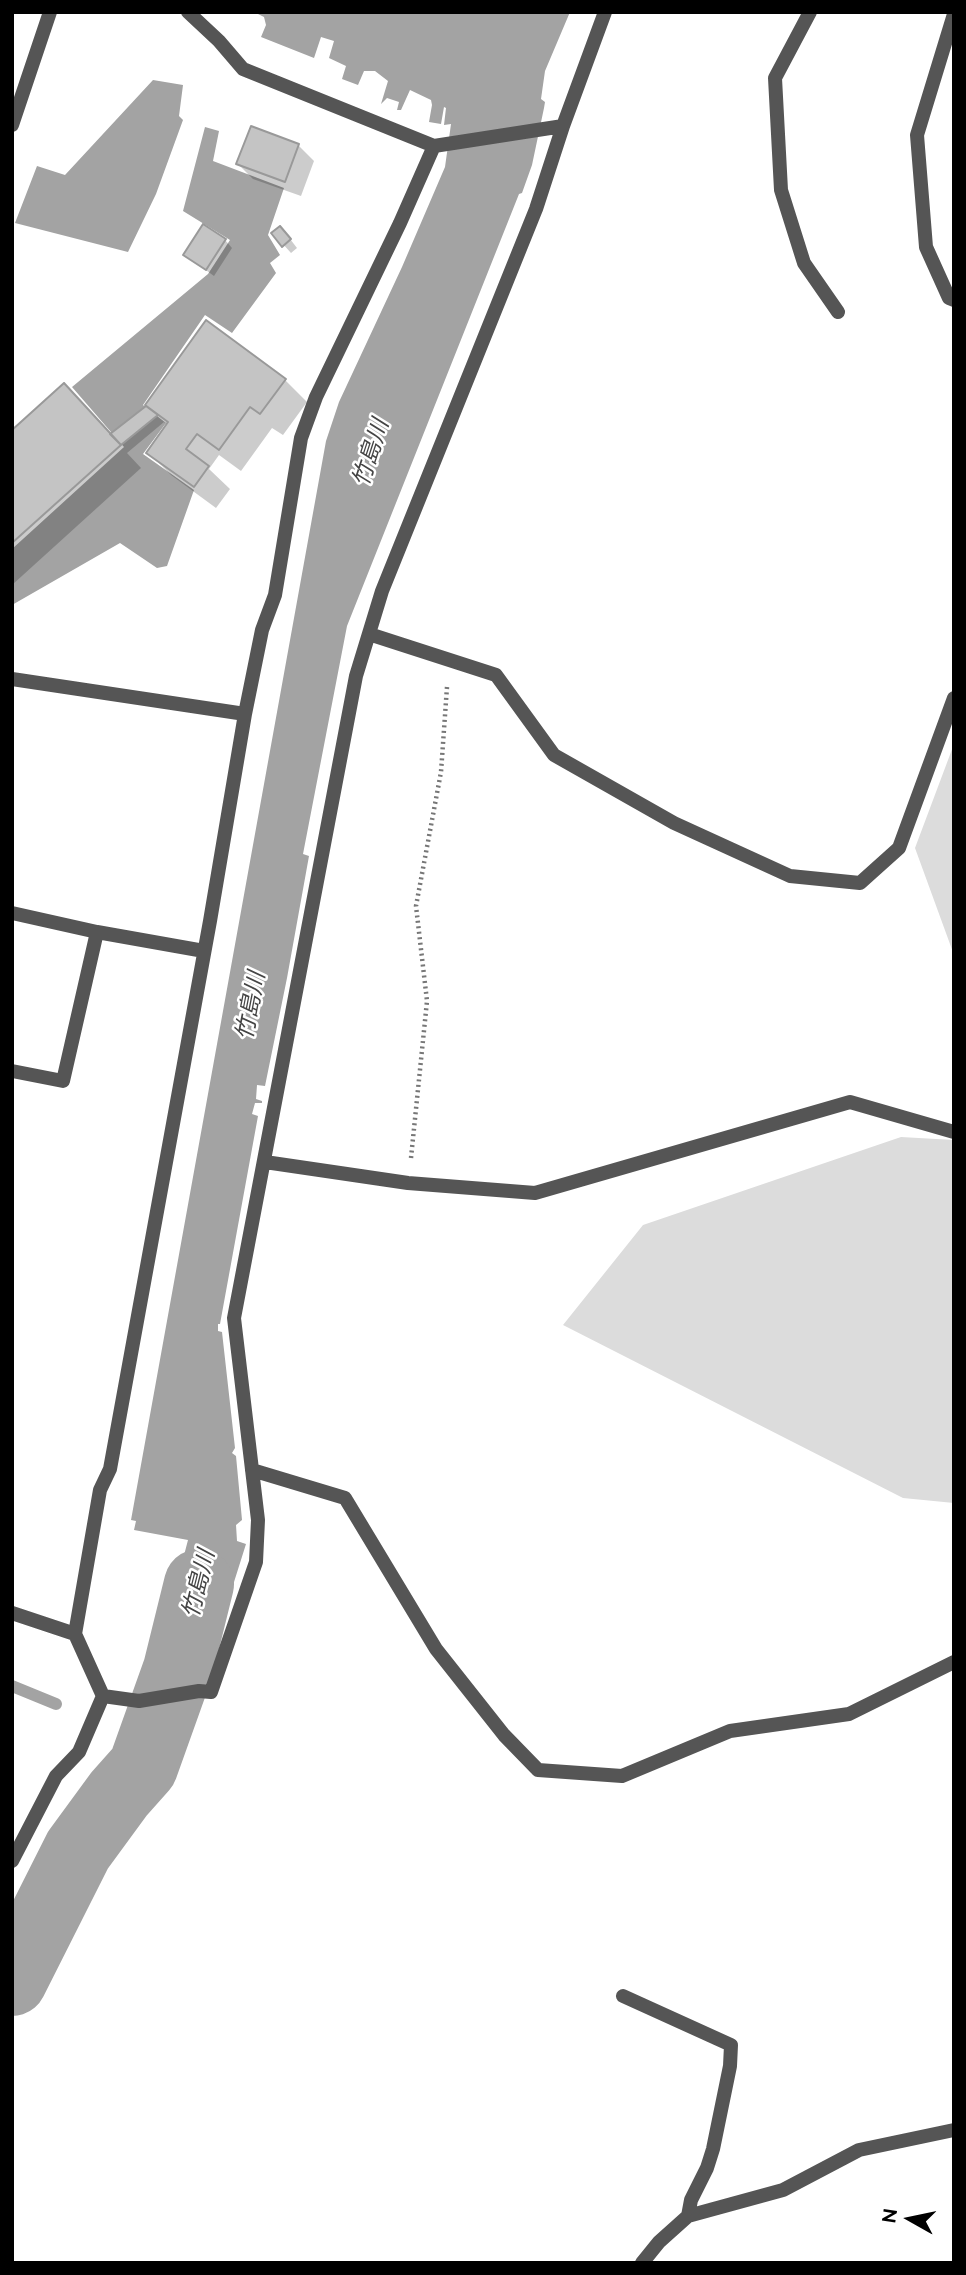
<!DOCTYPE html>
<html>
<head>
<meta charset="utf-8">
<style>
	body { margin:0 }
	#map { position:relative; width:966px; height:2275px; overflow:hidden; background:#fff; font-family:Raleway,sans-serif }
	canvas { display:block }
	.frame { position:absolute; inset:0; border:14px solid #000; pointer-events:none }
	.north { position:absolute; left:875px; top:2184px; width:70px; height:70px; -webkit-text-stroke:5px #fff; paint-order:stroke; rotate:279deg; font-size:19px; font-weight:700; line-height:28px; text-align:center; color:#000 }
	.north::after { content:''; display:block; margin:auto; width:24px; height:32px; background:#000; clip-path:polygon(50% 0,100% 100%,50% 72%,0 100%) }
</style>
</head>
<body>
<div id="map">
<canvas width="966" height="2275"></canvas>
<div class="frame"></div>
<div class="north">N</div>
</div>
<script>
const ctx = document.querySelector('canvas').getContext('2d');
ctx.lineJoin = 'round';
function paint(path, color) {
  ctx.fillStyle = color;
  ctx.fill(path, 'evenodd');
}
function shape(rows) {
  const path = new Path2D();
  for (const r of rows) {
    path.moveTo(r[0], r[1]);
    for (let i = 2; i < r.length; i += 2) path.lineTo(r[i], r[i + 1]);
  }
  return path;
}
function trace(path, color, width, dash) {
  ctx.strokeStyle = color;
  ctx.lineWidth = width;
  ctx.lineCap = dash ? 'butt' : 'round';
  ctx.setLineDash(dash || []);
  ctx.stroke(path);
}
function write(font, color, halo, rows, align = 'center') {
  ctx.font = font + ' Raleway,"Noto Sans JP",sans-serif';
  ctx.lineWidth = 5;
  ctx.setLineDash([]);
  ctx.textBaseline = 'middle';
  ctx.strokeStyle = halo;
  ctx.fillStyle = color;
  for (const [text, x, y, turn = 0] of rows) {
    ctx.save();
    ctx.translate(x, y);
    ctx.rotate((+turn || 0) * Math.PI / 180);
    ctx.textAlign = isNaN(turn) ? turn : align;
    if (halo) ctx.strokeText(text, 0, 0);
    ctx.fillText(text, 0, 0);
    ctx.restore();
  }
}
paint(shape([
	[954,744,954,955,915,848],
	[901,1137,954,1140,954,1503,903,1498,563,1325,643,1225]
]), '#dcdcdc');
paint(shape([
	[254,12,570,12,545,71,541,99,545,102,544,108,532,165,522,193,519,194,347,626,303,854,309,856,287,978,265,1086,257,1085,256,1099,262,1101,262,1103,255,1103,252,1114,258,1116,220,1324,218,1324,218,1331,222,1332,235,1448,232,1453,236,1456,242,1520,236,1525,237,1541,246,1544,205,1674,149,1682,152,1678,188,1540,134,1530,136,1521,131,1520,326,441,339,402,402,267,445,167,451,124,444,125,446,108,444,107,441,124,429,122,432,105,431,100,410,90,401,110,397,110,399,102,387,98,381,104,388,81,375,71,364,71,358,85,342,79,346,66,329,58,334,41,321,37,314,58,261,37,266,25,264,17],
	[153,80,183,85,179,116,183,120,156,194,128,252,15,223,37,166,65,175],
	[205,127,219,131,213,161,284,188,268,235,280,255,270,263,276,273,232,333,205,315,143,405,166,423,143,454,194,490,167,566,157,568,120,543,12,605,12,549,124,447,72,387,208,274,230,240,183,211]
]), '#a3a3a3');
paint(shape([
	[298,145,314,161,301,196,253,179,238,164],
	[273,233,287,235,297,248,291,253],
	[225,240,232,248,214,276,185,255],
	[285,380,307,402,283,435,272,428,241,471,219,455,209,469,230,489,216,508,171,475,149,453,168,426,164,422,127,453,141,468,12,585,12,433,111,436,148,406]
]), '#0003');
trace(shape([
	[12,1686,56,1704],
	[128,1730,153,1740]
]), '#a3a3a3', 12);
trace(shape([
	[12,1981,78,1850,119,1794,143,1767,178,1669,199,1584]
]), '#a3a3a3', 70);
const building = shape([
	[251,126,299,144,285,182,236,164,251,126],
	[203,224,226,239,206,270,183,255,203,224],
	[280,226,291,239,282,247,271,233,280,226],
	[206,320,286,379,260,414,250,407,219,450,197,434,186,449,209,466,194,487,146,453,168,422,145,405,206,320],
	[64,383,121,445,12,543,12,430,64,383],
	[146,406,158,415,121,445,110,434,146,406]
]);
paint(building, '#c4c4c4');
trace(building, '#999', 2);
trace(shape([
	[411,1158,427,1001,416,906,441,772,447,687]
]), '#777', 4.5, [2, 3.5]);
trace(shape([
	[810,12,775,78,781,190,804,263,838,312],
	[954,14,917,135,926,247,949,298,954,300],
	[563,126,605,12],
	[369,634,496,675,554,755,674,823,790,876,860,883,899,848,954,698],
	[12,679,245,714],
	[12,913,97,932,204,951],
	[12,1071,63,1081,97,932],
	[265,1162,408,1183,535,1193,850,1102,954,1132],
	[252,1470,345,1498,436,1649,504,1735,538,1770,622,1776,730,1731,849,1714,954,1662],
	[12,1613,75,1634],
	[103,1696,139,1701,199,1691,211,1692,256,1562,258,1520,234,1318,356,676,382,591,536,209,563,126,434,146,243,69,219,41,188,12],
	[12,1861,56,1776,79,1752,103,1696,75,1634,100,1490,110,1469,210,921,245,714,262,630,275,595,301,438,316,397,400,223,434,146],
	[623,1996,731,2045,730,2066,713,2149,707,2168,691,2200,688,2216],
	[642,2263,659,2242,688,2216,783,2190,859,2150,954,2130]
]), '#555', 14);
trace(shape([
	[12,125,50,12]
]), '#555', 14);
write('italic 23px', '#444', '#fff', [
	["竹島川",371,453,-72],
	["竹島川",251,1006,-79],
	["竹島川",199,1584,-76]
]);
</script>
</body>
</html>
